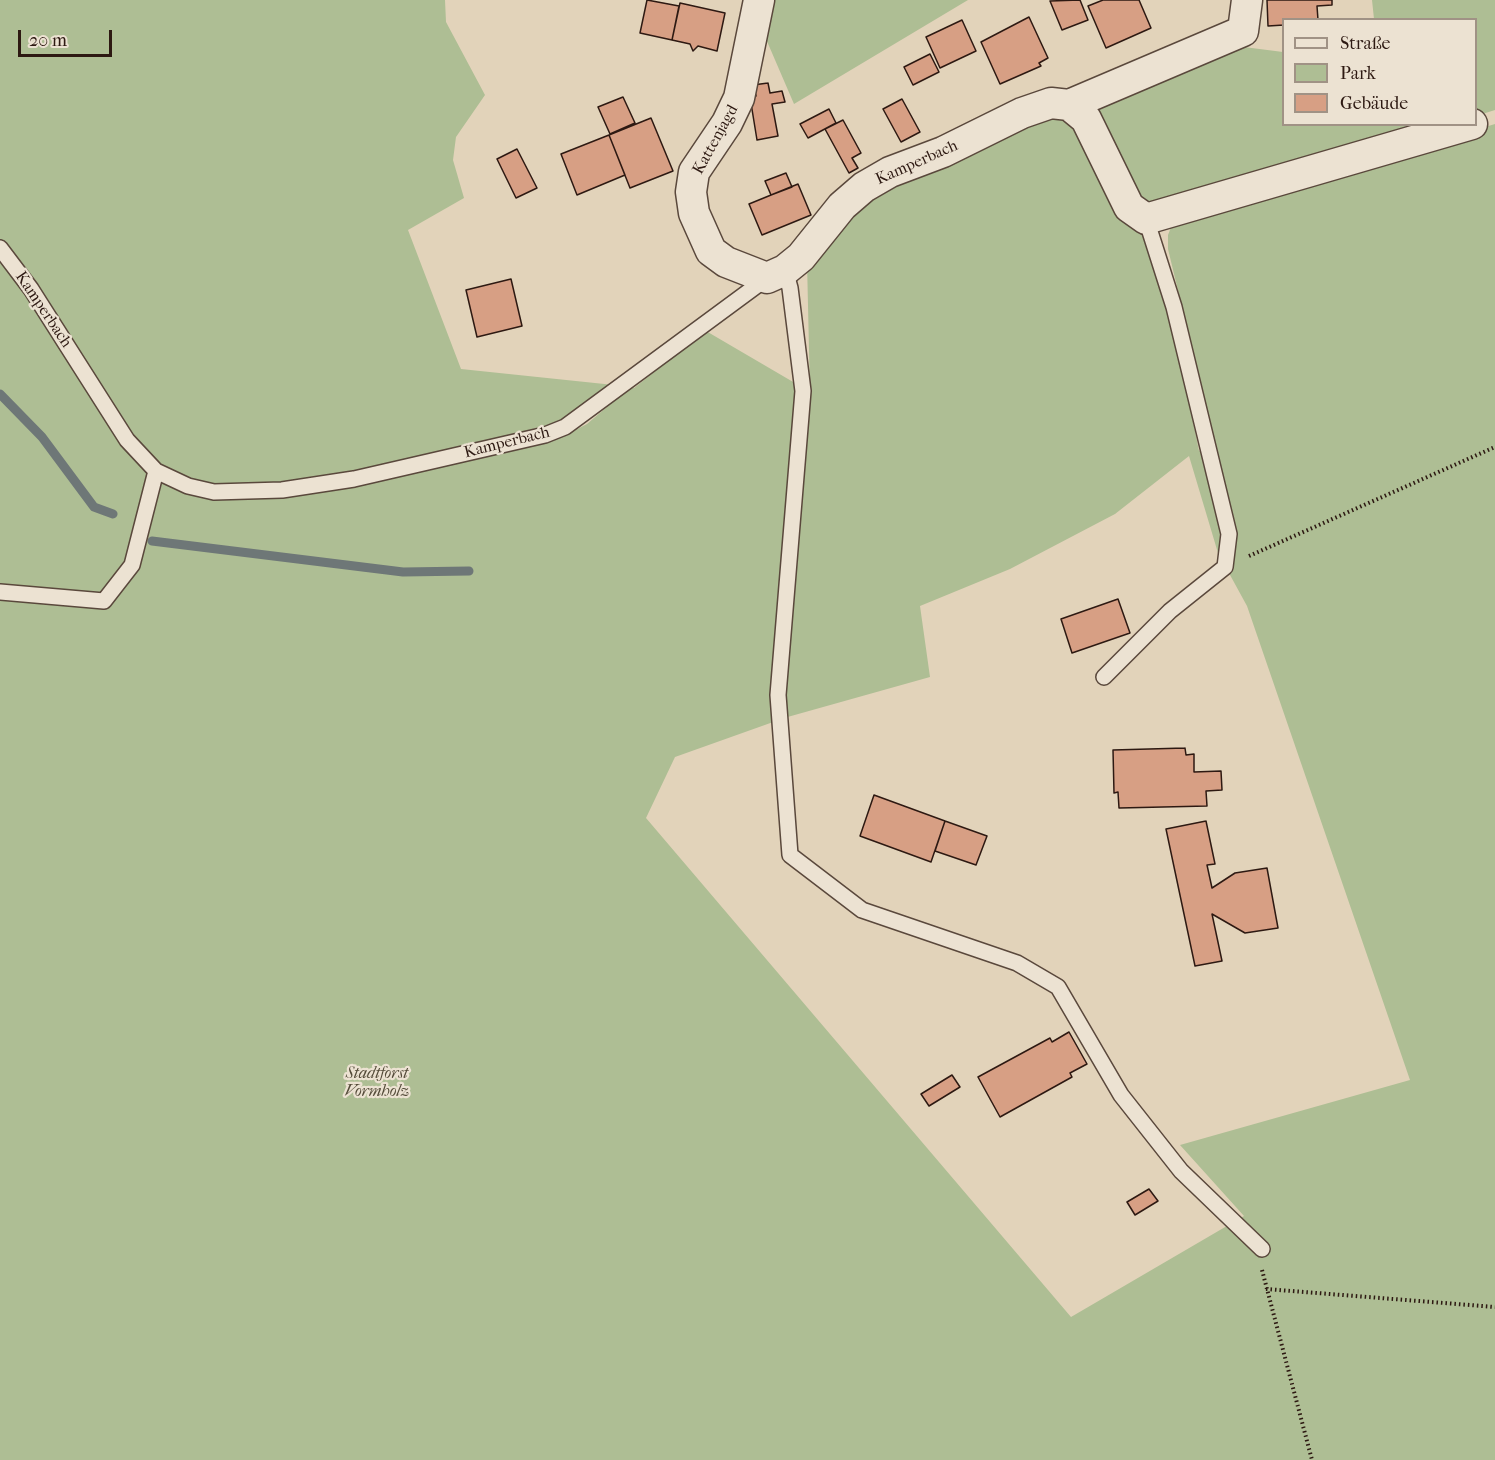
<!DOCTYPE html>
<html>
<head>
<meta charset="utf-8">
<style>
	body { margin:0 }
	#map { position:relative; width:1495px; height:1460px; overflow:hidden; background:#e2d3ba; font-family:"IM FELL French Canon",serif }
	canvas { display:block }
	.legend { position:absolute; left:1282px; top:18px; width:195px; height:108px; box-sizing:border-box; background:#ece2d2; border:2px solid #a09285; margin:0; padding:8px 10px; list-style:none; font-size:18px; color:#2d1912 }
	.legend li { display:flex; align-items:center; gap:12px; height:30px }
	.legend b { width:30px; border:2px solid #a09285 }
	.scale { position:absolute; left:18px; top:30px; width:94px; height:27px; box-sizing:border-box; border:3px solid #2d1912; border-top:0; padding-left:8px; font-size:18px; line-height:21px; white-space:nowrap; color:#2d1912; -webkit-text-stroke:4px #ece2d2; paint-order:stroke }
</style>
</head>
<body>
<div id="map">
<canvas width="1495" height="1460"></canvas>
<ul class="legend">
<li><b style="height:8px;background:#ece2d2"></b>Straße</li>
<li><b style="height:16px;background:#aebe94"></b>Park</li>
<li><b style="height:16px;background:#d79f84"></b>Gebäude</li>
</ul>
<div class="scale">20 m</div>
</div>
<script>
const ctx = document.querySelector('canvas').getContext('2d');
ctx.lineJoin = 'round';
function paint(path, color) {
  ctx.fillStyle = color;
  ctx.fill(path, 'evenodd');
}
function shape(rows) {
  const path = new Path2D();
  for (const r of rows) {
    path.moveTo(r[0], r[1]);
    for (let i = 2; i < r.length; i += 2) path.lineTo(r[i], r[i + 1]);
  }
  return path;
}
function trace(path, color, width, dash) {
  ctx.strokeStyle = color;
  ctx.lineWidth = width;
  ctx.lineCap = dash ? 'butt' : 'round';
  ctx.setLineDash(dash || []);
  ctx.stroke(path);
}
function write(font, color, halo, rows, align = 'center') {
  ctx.font = font + ' "IM FELL French Canon",serif';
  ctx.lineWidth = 4.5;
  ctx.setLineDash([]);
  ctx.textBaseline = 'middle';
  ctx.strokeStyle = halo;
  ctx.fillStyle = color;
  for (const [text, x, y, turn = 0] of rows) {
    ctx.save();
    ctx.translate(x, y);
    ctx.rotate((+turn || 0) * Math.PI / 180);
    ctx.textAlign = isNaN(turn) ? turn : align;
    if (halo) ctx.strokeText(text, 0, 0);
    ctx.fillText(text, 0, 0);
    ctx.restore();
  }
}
paint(shape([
	[0,0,445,0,446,22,485,95,456,137,453,160,464,198,408,230,461,369,614,385,559,422,438,454,438,465,558,439,587,424,629,388,634,388,706,331,800,386,776,721,675,757,646,818,1071,1317,1244,1216,1180,1145,1410,1080,1247,606,1218,553,1189,456,1115,514,1010,569,920,606,930,677,784,718,782,693,797,567,810,394,807,261,847,208,1049,115,1070,122,1135,222,1152,255,1183,371,1199,451,1215,444,1168,249,1168,235,1173,222,1495,124,1495,1460,0,1460],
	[769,0,968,0,794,104,763,32],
	[1372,0,1495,0,1495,110,1476,116,1476,20,1374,19],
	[1236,46,1283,52,1284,124,1445,125,1144,204,1089,107]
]), '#aebe94');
trace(shape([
	[0,394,42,437,94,507,113,514],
	[152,541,403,572,469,571]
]), '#6e7777', 9);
const building = shape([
	[647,0,679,6,672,40,640,33,647,0],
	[1080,0,1088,20,1062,30,1050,1,1080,0],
	[1103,0,1139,0,1151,28,1106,48,1088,6,1103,0],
	[1267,0,1332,0,1332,5,1317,6,1318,20,1284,20,1284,25,1268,26,1267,0],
	[680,3,725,13,717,51,698,46,693,51,690,44,672,40,680,3],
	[1029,17,1048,58,1039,63,1041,66,1000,84,981,42,1029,17],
	[962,20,976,51,940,68,926,37,962,20],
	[930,54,939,72,913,85,904,67,930,54],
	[768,83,770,93,782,91,785,102,772,104,778,136,757,140,750,97,756,96,753,85,768,83],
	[623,97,635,123,610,134,598,107,623,97],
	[902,99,920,132,901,142,883,109,902,99],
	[829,109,836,123,808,138,800,124,829,109],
	[651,118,673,171,630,188,609,135,651,118],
	[843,120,861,153,852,158,858,168,849,173,825,129,843,120],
	[609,135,625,175,577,195,561,154,609,135],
	[517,149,537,188,516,198,497,159,517,149],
	[786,173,792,187,771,195,765,181,786,173],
	[798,184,811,215,762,235,749,204,798,184],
	[511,279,522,326,477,337,466,290,511,279],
	[1118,599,1130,633,1072,653,1061,619,1118,599],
	[1185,748,1186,755,1194,754,1194,772,1221,771,1222,790,1206,791,1207,806,1119,808,1118,792,1114,793,1113,750,1185,748],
	[874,795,945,821,931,862,860,836,874,795],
	[945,821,987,836,976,865,935,851,945,821],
	[1206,821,1215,864,1207,865,1212,888,1235,873,1267,868,1278,928,1245,933,1212,914,1222,961,1195,966,1166,829,1206,821],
	[1069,1032,1087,1064,1070,1073,1072,1077,1000,1117,978,1077,1050,1038,1052,1042,1069,1032],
	[952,1075,960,1087,929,1106,921,1094,952,1075],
	[1149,1189,1158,1201,1135,1215,1127,1202,1149,1189]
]);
paint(building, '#d79f84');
trace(building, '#2d1912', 1.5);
const lane = shape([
	[0,248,31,289,127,440,156,471,188,486,214,492,282,490,354,479,545,435,565,427,767,278],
	[785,270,790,288,803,391,778,695,790,855,862,910,1017,963,1058,987,1121,1095,1181,1171,1262,1249],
	[0,592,104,601,132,565,156,471],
	[1104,677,1170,611,1225,567,1229,534,1174,307,1146,219]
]);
const street = shape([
	[759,0,739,98,727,123,694,172,691,192,694,213,711,251,726,262,767,278,785,270,801,257,842,206,864,187,890,172,943,152,1022,113,1051,103,1069,105,1086,119,1129,207,1146,219,1472,124],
	[1069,105,1243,31,1247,0]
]);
trace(lane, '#5a483c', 18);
trace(street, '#5a483c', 33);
trace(shape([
	[1249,556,1495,447],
	[1262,1270,1312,1460],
	[1266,1289,1495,1307]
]), '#2d1912', 4, [1.5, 3]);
trace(lane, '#ece2d2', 15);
trace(street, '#ece2d2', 30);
write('16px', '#2d1912', '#ece2d2', [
	["Kattenjagd",716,140,-61],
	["Kamperbach",917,163,-24],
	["Kamperbach",43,310,56],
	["Kamperbach",507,443,-14]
]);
write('italic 16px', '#544b39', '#ece2d2', [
	["Stadtforst",377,1074],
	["Vormholz",377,1092]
]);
</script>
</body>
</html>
